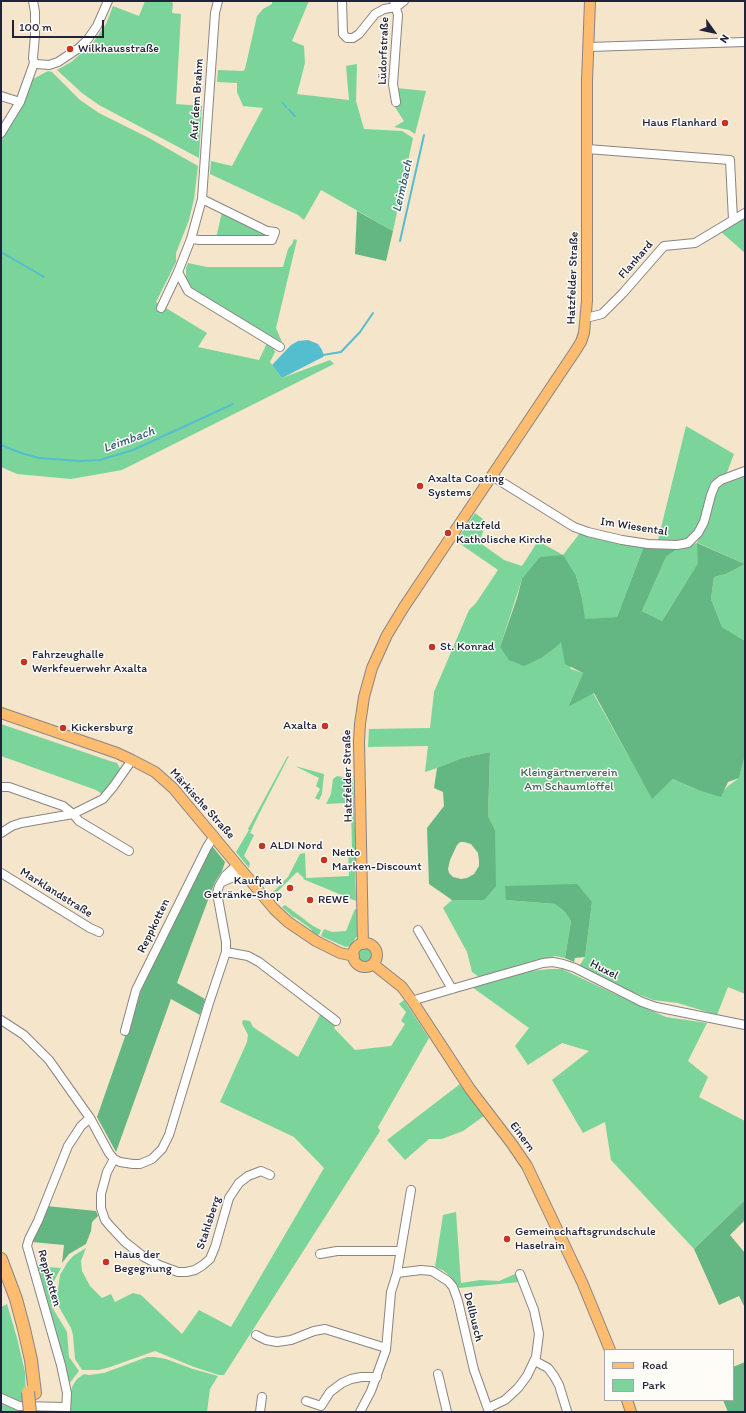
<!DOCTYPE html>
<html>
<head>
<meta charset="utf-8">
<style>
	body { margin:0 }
	#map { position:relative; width:746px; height:1413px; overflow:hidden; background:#f4e5cb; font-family:Itim,sans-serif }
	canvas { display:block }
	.frame { position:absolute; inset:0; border:2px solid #22223b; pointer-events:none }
	.legend { position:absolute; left:604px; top:1349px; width:130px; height:52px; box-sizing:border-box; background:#fdfcf7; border:1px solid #a5a5ac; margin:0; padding:5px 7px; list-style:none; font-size:12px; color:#22223b }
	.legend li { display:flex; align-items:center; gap:8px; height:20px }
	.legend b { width:20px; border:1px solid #a5a5ac }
	.north { position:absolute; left:694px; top:12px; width:40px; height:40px; -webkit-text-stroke:3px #fdfcf7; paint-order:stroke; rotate:123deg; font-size:11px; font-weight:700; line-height:16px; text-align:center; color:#22223b }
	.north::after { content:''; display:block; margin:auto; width:14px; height:18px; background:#22223b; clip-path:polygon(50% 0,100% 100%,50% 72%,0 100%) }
	.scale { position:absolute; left:12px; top:20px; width:92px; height:18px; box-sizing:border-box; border:2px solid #22223b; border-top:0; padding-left:5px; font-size:12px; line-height:14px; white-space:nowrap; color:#22223b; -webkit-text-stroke:3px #fdfcf7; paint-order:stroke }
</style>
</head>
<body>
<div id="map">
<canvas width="746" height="1413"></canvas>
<div class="frame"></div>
<ul class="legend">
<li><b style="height:5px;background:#fdbc6f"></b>Road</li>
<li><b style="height:11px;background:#7bd59a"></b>Park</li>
</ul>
<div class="north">N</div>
<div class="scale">100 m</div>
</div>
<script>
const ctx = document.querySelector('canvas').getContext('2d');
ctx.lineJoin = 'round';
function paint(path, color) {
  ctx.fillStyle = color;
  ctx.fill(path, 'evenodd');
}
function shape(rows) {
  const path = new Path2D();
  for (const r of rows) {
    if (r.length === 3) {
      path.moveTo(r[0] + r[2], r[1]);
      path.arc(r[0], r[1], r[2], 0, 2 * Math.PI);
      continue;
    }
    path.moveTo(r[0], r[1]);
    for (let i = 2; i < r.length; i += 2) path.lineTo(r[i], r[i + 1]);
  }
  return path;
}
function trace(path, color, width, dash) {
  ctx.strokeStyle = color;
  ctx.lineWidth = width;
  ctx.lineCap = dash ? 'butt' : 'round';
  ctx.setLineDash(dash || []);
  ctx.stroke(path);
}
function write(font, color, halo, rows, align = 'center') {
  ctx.font = font + ' Itim,sans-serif';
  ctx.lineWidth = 3;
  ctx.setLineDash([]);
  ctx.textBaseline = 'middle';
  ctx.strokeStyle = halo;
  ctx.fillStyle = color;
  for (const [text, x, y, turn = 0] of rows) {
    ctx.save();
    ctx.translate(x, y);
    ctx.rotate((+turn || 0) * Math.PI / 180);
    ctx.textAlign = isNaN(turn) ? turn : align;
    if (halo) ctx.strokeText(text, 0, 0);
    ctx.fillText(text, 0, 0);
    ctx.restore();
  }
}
paint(shape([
	[145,1,169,1,173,3,172,13,181,14,176,104,202,106,199,158,99,105,82,93,57,70,71,62,92,44,106,24,113,6,139,16],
	[272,1,309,1,292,41,304,46,305,63,297,94,349,100,346,66,357,64,356,101,364,129,402,131,413,138,393,231,321,190,304,220,298,215,210,174,211,161,232,166,263,108,243,106,237,92,237,83,217,82,218,70,243,71,245,69,257,16,263,9,272,4],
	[48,71,52,72,80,100,99,113,149,138,198,166,194,199,189,220,176,253,176,262,156,302,207,333,198,347,259,360,267,343,273,347,275,352,270,362,282,378,330,360,334,364,122,470,71,479,17,474,1,467,1,135,26,96,33,79],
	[396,88,426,91,415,134,409,130,394,127,404,121,393,104],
	[222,212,269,234,268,239,216,238],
	[745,216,745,253,720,231],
	[294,239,297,240,276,328,282,342,277,341,192,289,188,283,186,277,186,268,188,263,207,267,283,267,288,249,292,244],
	[686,426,734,454,726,475,704,510,698,525,691,536,680,542,658,540],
	[745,475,745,641,722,627,711,599,714,577,726,574,745,564,698,543,698,563,662,621,642,611,666,557,677,549,697,543,711,507,715,485],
	[475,513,487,522,479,542,504,560,522,566,538,541,563,555,580,533,644,546,617,617,584,620,582,598,576,576,522,579,500,647,543,657,554,649,561,641,571,669,583,673,568,707,593,693,652,798,673,779,698,790,720,795,728,786,739,778,745,755,745,994,728,987,717,1015,678,1003,653,1000,622,988,579,966,585,957,592,902,506,900,555,904,565,912,571,921,565,958,555,956,479,977,472,972,467,952,443,908,452,900,484,900,495,830,488,816,490,752,462,758,437,768,425,772,428,746,368,747,369,729,430,728,434,692,469,610,476,603,498,570,456,541],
	[1,724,113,762,117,763,121,770,107,789,102,794,96,790,1,756],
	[289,756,260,812,250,833,254,835,244,856,250,863,249,868,236,852,249,830,248,829,287,757],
	[295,766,324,774,322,794,319,800,315,798,320,789,316,786,319,778],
	[337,776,353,779,355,830,357,839,355,874,356,901,303,879,304,878,297,872,275,894,275,895,273,896,271,894,288,877,300,854,305,853,306,878,349,876,348,848,352,848,351,808,346,808,345,803,326,804,331,794,333,779],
	[285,905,313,926,321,930,319,935,313,933,311,929,296,918,293,917,282,907],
	[355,909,357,910,357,936,350,946,346,947,339,944,321,936,324,929,332,932,346,931],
	[365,955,7],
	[550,969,562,969,634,1003,666,1017,707,1023,688,1061,708,1077,699,1097,745,1121,745,1200,694,1249,611,1160,605,1122,583,1133,552,1080,589,1051,562,1043,528,1065,515,1046,529,1028,472,987,531,971],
	[404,1000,429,1038,378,1127,380,1131,224,1375,219,1375,194,1367,155,1351,110,1367,99,1370,82,1370,75,1359,73,1335,71,1328,59,1307,57,1296,60,1275,67,1263,73,1256,86,1248,81,1261,82,1271,90,1286,102,1298,111,1294,115,1302,133,1293,141,1295,182,1334,199,1310,231,1327,324,1168,294,1137,220,1102,247,1042,248,1035,242,1023,243,1020,250,1021,253,1027,298,1057,321,1013,336,1025,334,1028,355,1050,391,1046,405,1024,401,1021,406,1012,399,1004],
	[460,1084,484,1116,463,1131,442,1139,429,1139,405,1160,387,1140],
	[456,1212,461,1283,480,1280,499,1281,515,1274,519,1282,459,1288,451,1277,444,1271,435,1267,443,1215],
	[35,1266,61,1268,54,1281,51,1300,52,1307,67,1332,69,1357,79,1371,69,1384,60,1345,46,1304],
	[7,1304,17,1338,25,1372,26,1403,16,1402,1,1395,1,1307],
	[147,1357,155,1357,166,1359,193,1369,218,1376,210,1389,207,1412,70,1412,70,1393,73,1385,77,1379,84,1374,89,1375,104,1373],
	[1,1401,27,1410,25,1412,1,1412]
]), '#7bd59a');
paint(shape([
	[357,211,393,231,386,261,355,254],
	[697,543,745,564,726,574,714,577,711,599,722,627,745,641,745,755,739,778,728,782,721,797,698,790,673,779,652,799,594,693,568,707,583,673,565,664,561,642,554,649,543,657,524,666,509,660,500,647,517,598,522,579,540,557,563,555,576,576,582,598,585,619,617,617,644,546,677,549,666,557,642,611,662,621,698,563],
	[490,752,488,816,495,830,496,886,484,900,452,900,429,884,427,828,444,806,443,792,434,788,437,768,462,758],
	[460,842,464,842,471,844,478,853,479,861,479,866,474,874,467,878,461,879,453,877,449,873,448,869,450,860,457,845],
	[212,846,225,862,222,871,215,882,211,892,177,983,205,999,200,1015,171,999,116,1152,97,1117,148,971],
	[577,884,592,902,585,957,575,958,574,962,565,958,571,921,565,912,555,904,506,900,505,886],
	[745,1200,745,1220,730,1235,745,1253,745,1308,739,1296,719,1305,694,1249],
	[46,1206,96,1211,98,1216,92,1222,91,1231,86,1244,69,1254,62,1263,64,1245,32,1242],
	[745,1362,745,1412,728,1412,723,1400,733,1400,733,1367]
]), '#64b682');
paint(shape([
	[308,340,318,344,322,350,324,356,323,357,282,378,272,365,291,345,298,341]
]), '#54becf');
trace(shape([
	[283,103,286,107],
	[289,110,295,116],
	[400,241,424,135],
	[1,252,44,277],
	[323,355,341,352,360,332,373,313],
	[1,445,21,453,39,458,80,461,100,460,133,450,233,404]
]), '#54becf', 2);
const minor = shape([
	[342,1,343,34,347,38,353,38,359,34,375,14,384,9,396,7,404,1],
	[394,1,398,15,393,84,396,102],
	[588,47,745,42],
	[34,63,37,64,49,65,58,62,79,48,88,39,97,26,108,1],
	[1,96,20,102],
	[1,133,20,102,34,63,33,58,35,35,35,12,33,1],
	[587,149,730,160,733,220],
	[191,239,200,240,272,240,275,232,267,231,202,199],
	[178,272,188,291,280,347],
	[161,308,178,272,191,239,202,199,215,13,218,1],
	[586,318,602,314,623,293,664,246,695,243,745,213],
	[492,476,574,527,588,532,622,540,648,544,677,545,688,543,698,533,704,522,711,495,715,485,721,480,745,471],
	[1,787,9,787,63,806,73,814,79,821,129,851],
	[1,833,12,826,21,823,73,814,103,799,113,787,132,760],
	[1,873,90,928,99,932],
	[222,882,231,878,241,869],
	[418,930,452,989],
	[226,952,248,956,259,962,336,1021],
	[413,1002,418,999,452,989,543,963,553,962,563,964,575,968,642,1002,656,1007,745,1025],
	[1,1020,24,1035,49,1060,90,1118,109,1153,114,1159,120,1162,133,1164,140,1164,152,1159,162,1149,169,1135,208,1006,226,952,226,942,217,893,219,886,225,876,237,865],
	[125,1031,136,990,207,847,214,836],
	[114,1159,107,1172,101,1194,101,1208,105,1220,110,1226,125,1242,144,1257,159,1265,178,1272,186,1272,195,1270,203,1265,210,1259,215,1247,229,1198,239,1183,248,1176,261,1171,270,1175],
	[320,1254,337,1251,400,1251],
	[397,1273,421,1270,432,1271,448,1281,453,1287,458,1301,474,1370,489,1412],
	[256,1335,266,1340,277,1342,291,1340,314,1331,325,1329,386,1348],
	[535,1361,548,1368,554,1376,559,1385,567,1411],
	[438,1374,447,1412],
	[1,1398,19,1406,66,1407],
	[306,1401,321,1406,330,1392,342,1383,351,1379,361,1377,377,1377],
	[488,1408,505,1400,518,1388,527,1376,536,1357,539,1334,537,1324,534,1310,520,1274],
	[66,1412,67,1393,61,1365,27,1246,29,1239,38,1221,68,1146,81,1126,90,1118],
	[260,1412,262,1397],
	[360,1412,371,1391,386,1350,391,1292,397,1273,411,1190]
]);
const major = shape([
	[1,713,117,753,132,760,155,772,173,788,274,909,288,922,316,941,340,953,354,956],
	[365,955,12],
	[363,944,359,741,360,724,364,697,372,668,387,635,404,607,574,353,581,342,584,333,587,301,587,81,590,1],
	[373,964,402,987,413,1002,470,1089,512,1144,527,1166,582,1282,610,1350],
	[627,1400,631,1412]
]);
const highway = shape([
	[1,1259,16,1299,24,1329,31,1360,35,1393]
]);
trace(minor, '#8b8483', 10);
trace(major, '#8b8483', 12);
trace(highway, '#8b8483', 14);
trace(minor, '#fff', 8);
trace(major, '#fdbc6f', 10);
trace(highway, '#fdbc6f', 12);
const highwayBridge = shape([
	[28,1392,30,1412]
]);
trace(highwayBridge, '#8b8483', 14, []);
trace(highwayBridge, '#fdbc6f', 12);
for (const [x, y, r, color] of [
	[70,49,4,"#c8321e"],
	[725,123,4,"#c8321e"],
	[420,486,4,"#c8321e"],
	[448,533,4,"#c8321e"],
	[432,647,4,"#c8321e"],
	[24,662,4,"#c8321e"],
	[325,726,4,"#c8321e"],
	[63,728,4,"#c8321e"],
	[262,846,4,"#c8321e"],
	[324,860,4,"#c8321e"],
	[290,888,4,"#c8321e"],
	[310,900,4,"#c8321e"],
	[507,1239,4,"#c8321e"],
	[106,1262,4,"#c8321e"]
]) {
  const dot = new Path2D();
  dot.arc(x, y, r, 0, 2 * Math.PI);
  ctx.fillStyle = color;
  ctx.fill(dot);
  trace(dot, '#fdfcf7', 1.5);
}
write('12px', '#22223b', '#fdfcf7', [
	["Wilkhausstraße",78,49],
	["Haus Flanhard",717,123,"right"],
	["Axalta Coating",428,479],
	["Systems",428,493],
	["Hatzfeld",456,526],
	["Katholische Kirche",456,540],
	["St. Konrad",440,647],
	["Fahrzeughalle",32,655],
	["Werkfeuerwehr Axalta",32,669],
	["Axalta",317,726,"right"],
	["Kickersburg",71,728],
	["ALDI Nord",270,846],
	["Netto",332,853],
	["Marken-Discount",332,867],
	["Kaufpark",282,881,"right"],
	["Getränke-Shop",282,895,"right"],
	["REWE",318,900],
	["Gemeinschaftsgrundschule",515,1232],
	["Haselrain",515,1246],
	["Haus der",114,1255],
	["Begegnung",114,1269]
], 'left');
write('12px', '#22223b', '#fdfcf7', [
	["Lüdorfstraße",384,51,-88],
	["Auf dem Brahm",197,99,-86],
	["Flanhard",636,260,-49],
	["Hatzfelder Straße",573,278,-88],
	["Im Wiesental",634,527,9],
	["Hatzfelder Straße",348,776,-91],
	["Märkische Straße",202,804,48],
	["Marklandstraße",56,893,32],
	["Reppkotten",154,926,-64],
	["Huxel",604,970,27],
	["Einern",522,1137,54],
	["Stahlsberg",209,1223,-72],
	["Reppkotten",49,1278,74],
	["Dellbusch",473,1317,76]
]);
write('12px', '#41615c', '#fdfcf7', [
	["Kleingärtnerverein",569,773],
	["Am Schaumlöffel",569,787]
]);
write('italic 13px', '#366076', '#fdfcf7', [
	["Leimbach",403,186,-77],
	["Leimbach",129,440,-20]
]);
</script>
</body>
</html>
